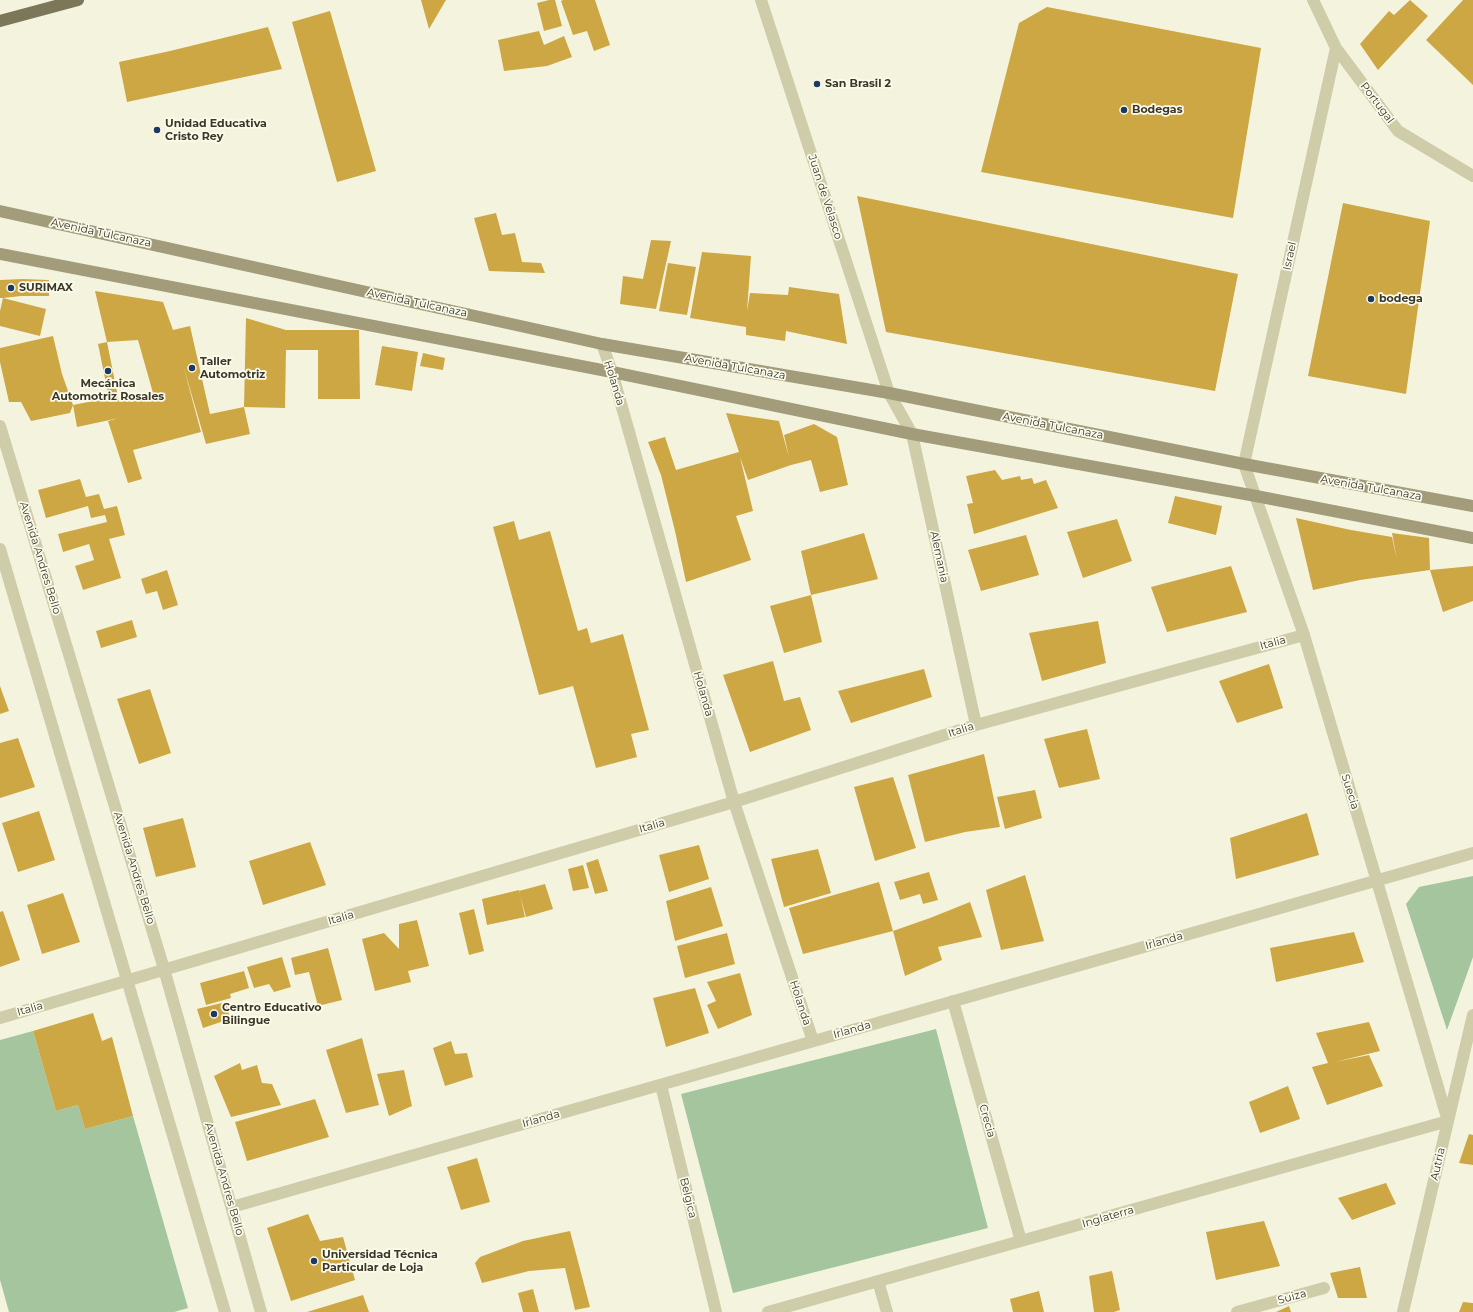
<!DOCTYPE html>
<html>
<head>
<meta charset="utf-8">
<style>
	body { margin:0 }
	canvas { display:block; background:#f4f4de }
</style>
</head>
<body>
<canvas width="1473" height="1312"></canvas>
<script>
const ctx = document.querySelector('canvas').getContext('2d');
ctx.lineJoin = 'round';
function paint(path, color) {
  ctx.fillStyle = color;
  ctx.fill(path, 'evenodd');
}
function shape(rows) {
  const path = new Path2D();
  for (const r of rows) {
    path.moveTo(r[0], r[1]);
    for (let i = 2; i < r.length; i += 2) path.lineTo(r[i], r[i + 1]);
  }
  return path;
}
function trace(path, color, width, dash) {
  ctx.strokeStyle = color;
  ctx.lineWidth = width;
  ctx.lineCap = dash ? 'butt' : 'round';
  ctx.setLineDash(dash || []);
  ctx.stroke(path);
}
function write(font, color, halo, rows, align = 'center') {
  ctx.font = font + ' Montserrat,sans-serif';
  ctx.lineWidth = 3.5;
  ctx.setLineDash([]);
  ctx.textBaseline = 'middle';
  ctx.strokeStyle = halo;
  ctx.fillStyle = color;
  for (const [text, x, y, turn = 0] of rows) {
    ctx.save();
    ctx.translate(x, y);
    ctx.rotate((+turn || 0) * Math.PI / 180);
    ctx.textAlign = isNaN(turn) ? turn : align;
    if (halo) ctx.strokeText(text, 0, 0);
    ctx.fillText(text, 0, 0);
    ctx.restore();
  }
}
paint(shape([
	[1473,876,1473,957,1447,1030,1406,904,1419,887],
	[936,1029,988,1228,733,1293,681,1094],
	[33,1031,56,1111,78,1105,85,1129,133,1116,188,1308,174,1312,9,1312,0,1280,0,1040]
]), '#a4c59d');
paint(shape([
	[421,0,446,0,429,29],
	[549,0,555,0,562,26,544,31,537,3],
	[563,0,595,0,610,45,594,51,587,31,573,35,561,1],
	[1410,0,1428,16,1378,70,1360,44,1389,11,1394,15],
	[1463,0,1473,0,1473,85,1426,40],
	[1047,7,1261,48,1233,218,981,172,1019,23],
	[330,11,376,171,337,182,292,22],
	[268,27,282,69,127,102,119,62,170,51],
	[539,31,544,45,564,36,572,57,547,66,504,71,498,40],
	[857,196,1238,274,1215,391,886,332],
	[1343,203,1430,221,1406,394,1308,376],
	[496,213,502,235,515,233,522,262,541,263,545,273,489,271,474,218],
	[651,240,671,241,656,309,620,304,623,276,643,279],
	[702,252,751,256,747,311,750,293,788,295,789,287,839,294,847,344,786,331,785,341,746,335,746,327,690,318],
	[668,263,696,267,687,315,659,311],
	[22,279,49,280,49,296,21,296,3,298,46,309,40,336,0,326,0,311,3,298,0,298,0,280],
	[95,291,163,302,173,330,190,326,210,414,244,407,250,434,206,444,183,365,201,432,133,450,142,479,128,483,108,421,119,418,77,427,73,405,109,398,98,344,107,342],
	[138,340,153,393,119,402,107,342],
	[246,318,286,330,359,330,360,399,318,399,318,350,286,350,285,408,244,407],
	[53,336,62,374,73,405,70,413,31,421,21,402,9,402,0,362,0,348],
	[382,346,418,352,412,391,375,385],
	[423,353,445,358,443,370,420,366],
	[726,413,779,421,789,457,784,435,814,424,837,437,848,485,820,492,811,460,791,465,748,480,740,457,753,511,736,516,751,560,686,582,675,531,661,475,648,442,665,437,676,470,739,452],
	[995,470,1002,480,1020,476,1021,480,1032,478,1034,484,1046,480,1058,508,974,534,967,504,973,503,966,476],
	[80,479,86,497,99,494,104,509,117,506,125,535,109,539,121,578,83,590,75,566,94,560,89,544,63,552,58,534,107,522,105,515,91,518,88,506,46,518,38,490],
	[1175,496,1222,506,1216,535,1168,523],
	[1296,518,1351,530,1392,537,1397,560,1392,533,1429,538,1430,570,1473,566,1473,601,1443,612,1430,570,1360,580,1313,590],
	[1117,519,1132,561,1083,578,1067,532],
	[514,521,519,540,550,531,578,631,587,628,591,643,623,634,649,730,631,734,637,757,596,768,573,686,539,695,493,527],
	[864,533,878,579,811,595,822,642,784,653,770,606,811,595,801,551],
	[1026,535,1039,575,981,591,968,550],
	[1231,566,1247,612,1167,632,1151,587],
	[167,570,178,605,163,610,157,591,146,594,141,579],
	[132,620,137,637,101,648,96,631],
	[1098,621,1106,663,1042,681,1029,633],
	[773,661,784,701,800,697,811,730,750,752,723,675],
	[1269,664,1283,708,1237,723,1219,681],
	[924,669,932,697,851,723,838,691],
	[0,686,9,711,0,714],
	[150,689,171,753,139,764,117,699],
	[1087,729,1100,779,1059,788,1044,739],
	[18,738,35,787,0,798,0,743],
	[984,754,1000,827,965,832,925,842,908,775],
	[893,777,916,848,875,861,854,787],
	[1035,790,1042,818,1005,829,997,797],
	[39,811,55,860,18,872,2,823],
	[1307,813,1319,855,1236,879,1230,838],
	[183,818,196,867,156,877,143,828],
	[310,842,326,885,263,905,249,861],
	[699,845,709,879,669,892,659,855],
	[818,849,831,893,784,907,771,859],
	[598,859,608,891,595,894,586,863],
	[583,865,589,888,573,891,568,869],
	[929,872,938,900,923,904,920,894,900,900,894,882],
	[1025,875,1044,941,1001,950,986,890],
	[879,882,893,931,803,954,789,908],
	[545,884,553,909,526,917,519,891],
	[711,887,723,926,675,941,666,901],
	[519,890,525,917,487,925,482,899],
	[63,893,80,942,42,954,27,905],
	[970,902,982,937,938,947,942,960,905,976,893,931,930,918],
	[474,909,484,951,469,955,459,913],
	[3,911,20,960,0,967,0,912],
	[417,920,429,966,408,971,411,982,375,991,362,939,384,933,399,949,399,924],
	[1354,932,1364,962,1276,982,1270,948],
	[727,933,735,964,685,978,677,946],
	[328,948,342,1000,318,1006,309,972,295,975,291,958],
	[282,957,291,987,274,992,269,984,254,988,247,967],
	[244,971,249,988,230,994,231,998,206,1005,200,983],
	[740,973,752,1015,718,1029,707,1005,716,1001,707,982],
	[695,988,709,1033,666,1047,653,998],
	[226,1002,230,1019,203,1028,197,1009],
	[93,1013,102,1041,112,1037,133,1116,85,1129,78,1105,56,1111,33,1031],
	[1369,1022,1380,1051,1335,1062,1369,1055,1383,1086,1327,1105,1312,1067,1328,1063,1316,1033],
	[362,1038,379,1105,346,1113,326,1050],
	[451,1041,455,1054,467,1053,473,1077,445,1086,433,1048],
	[240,1063,242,1070,257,1065,262,1083,272,1084,281,1105,231,1117,214,1076],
	[404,1070,412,1106,389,1116,377,1074],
	[1288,1086,1300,1119,1260,1133,1249,1102],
	[315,1099,329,1137,247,1161,235,1122],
	[1469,1134,1473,1135,1473,1165,1459,1163],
	[477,1158,490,1202,461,1210,447,1167],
	[1386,1183,1396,1204,1352,1220,1338,1198],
	[308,1214,320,1241,343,1237,355,1280,291,1301,267,1228],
	[1264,1221,1280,1266,1216,1280,1206,1232],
	[570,1231,590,1307,575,1310,565,1268,529,1271,482,1283,475,1263,480,1257,523,1241],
	[1360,1267,1367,1298,1338,1298,1330,1273],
	[1112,1271,1120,1310,1114,1312,1094,1312,1089,1276],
	[533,1289,539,1312,523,1312,518,1293],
	[1039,1291,1044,1312,1013,1312,1010,1299],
	[363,1295,369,1312,307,1312],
	[1463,1302,1473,1303,1473,1312,1459,1312],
	[1289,1306,1291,1312,1276,1312]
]), '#cda743');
trace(shape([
	[761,0,889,393,912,434,976,725],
	[1313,0,1336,48,1398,131,1473,176],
	[602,344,612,372,734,802,813,1041],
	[0,426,164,969,261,1312],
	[0,549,225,1312],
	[953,1001,1021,1241],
	[0,1018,734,802,976,725,1304,635],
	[661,1085,716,1312],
	[232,1207,1473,853],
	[878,1281,887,1312],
	[768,1312,1448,1121,1304,635,1244,464,1336,48],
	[1237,1312,1324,1288],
	[1403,1312,1473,1015]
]), '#cecca9', 12);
trace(shape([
	[0,211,602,344,889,393,1244,464,1473,506],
	[0,254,612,372,912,434,1256,496,1473,538]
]), '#a29c7a', 12);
trace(shape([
	[0,21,78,0]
]), '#7d775a', 12);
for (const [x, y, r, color] of [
	[817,84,4,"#1c3a5f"],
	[1124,110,4,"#1c3a5f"],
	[157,130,4,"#1c3a5f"],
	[11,288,4,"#1c3a5f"],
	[1371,299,4,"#1c3a5f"],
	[192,368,4,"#1c3a5f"],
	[108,371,4,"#1c3a5f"],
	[214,1014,4,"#1c3a5f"],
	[314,1261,4,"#1c3a5f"]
]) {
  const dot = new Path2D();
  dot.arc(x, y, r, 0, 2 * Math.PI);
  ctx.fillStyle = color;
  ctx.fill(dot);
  trace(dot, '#fbfbec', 1.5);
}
write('bold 11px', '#3a3729', '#fbfbec', [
	["San Brasil 2",825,84],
	["Bodegas",1132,110],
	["Unidad Educativa",165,124],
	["Cristo Rey",165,137],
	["SURIMAX",19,288],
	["bodega",1379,299],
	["Taller",200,362],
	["Automotriz",200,375],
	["Mecánica",108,384,"center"],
	["Automotriz Rosales",108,397,"center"],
	["Centro Educativo",222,1008],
	["Bilingue",222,1021],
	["Universidad Técnica",322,1255],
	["Particular de Loja",322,1268]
], 'left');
write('11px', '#3a3729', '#fbfbec', [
	["Portugal",1377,103,53],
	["Juan de Velasco",825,197,72],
	["Avenida Tulcanaza",101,233,12],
	["Israel",1290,256,-78],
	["Avenida Tulcanaza",417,303,12],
	["Avenida Tulcanaza",735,367,10],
	["Holanda",614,383,73],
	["Avenida Tulcanaza",1053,426,11],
	["Avenida Tulcanaza",1371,488,10],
	["Alemania",939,557,78],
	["Avenida Andres Bello",40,558,73],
	["Italia",1273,643,-15],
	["Holanda",703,694,74],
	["Italia",961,730,-18],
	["Suecia",1350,792,73],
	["Italia",652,826,-16],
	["Avenida Andres Bello",134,868,73],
	["Italia",341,918,-16],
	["Irlanda",1164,941,-16],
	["Holanda",800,1003,72],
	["Italia",30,1009,-16],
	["Irlanda",852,1030,-16],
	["Irlanda",541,1119,-16],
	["Crecia",987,1121,74],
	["Autria",1438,1164,-77],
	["Avenida Andres Bello",224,1179,74],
	["Belgica",688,1198,76],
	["Inglaterra",1108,1217,-16],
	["Suiza",1292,1297,-15]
]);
</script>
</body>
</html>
